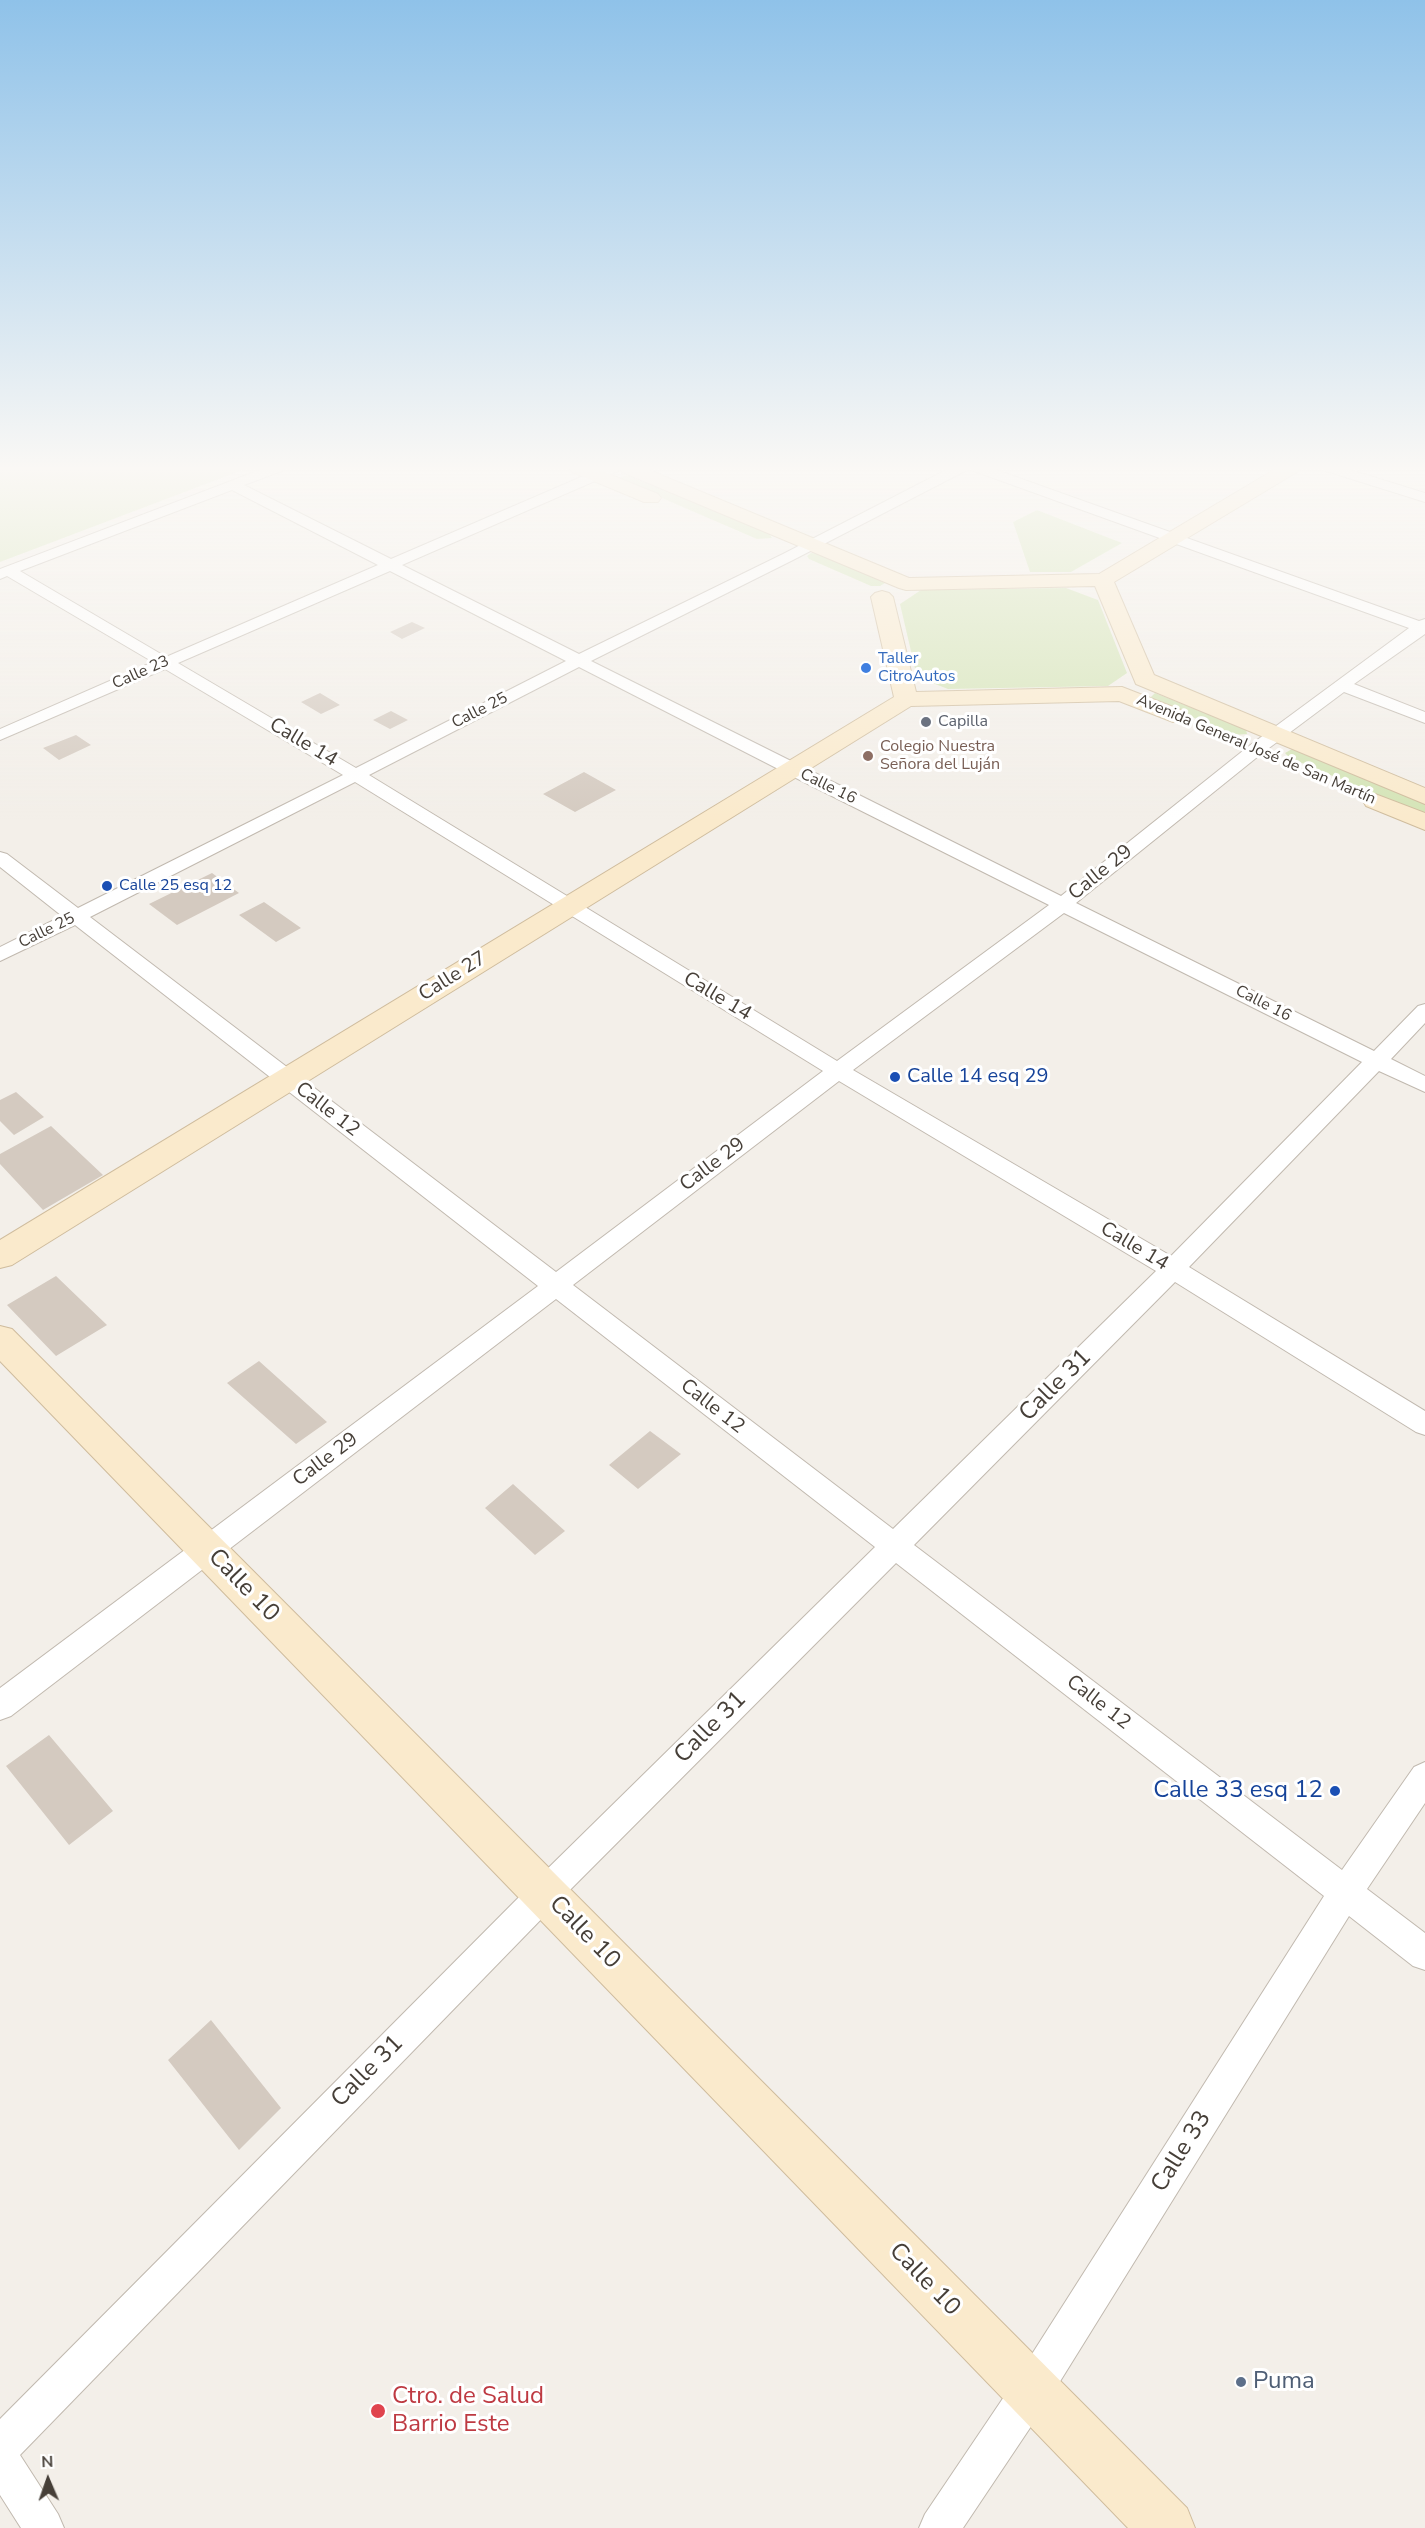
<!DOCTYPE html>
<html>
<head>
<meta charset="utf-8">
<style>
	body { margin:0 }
	#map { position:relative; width:1425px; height:2528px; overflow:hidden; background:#f3efe9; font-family:"Nunito Sans",sans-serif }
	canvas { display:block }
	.north { position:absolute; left:18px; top:2450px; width:60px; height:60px; -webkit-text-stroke:4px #fff; paint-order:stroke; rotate:358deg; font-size:16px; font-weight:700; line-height:24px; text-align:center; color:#463f38 }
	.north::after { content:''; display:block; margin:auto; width:21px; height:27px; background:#463f38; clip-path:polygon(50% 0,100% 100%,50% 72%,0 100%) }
</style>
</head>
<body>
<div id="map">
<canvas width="1425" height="2528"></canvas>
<div class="north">N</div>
</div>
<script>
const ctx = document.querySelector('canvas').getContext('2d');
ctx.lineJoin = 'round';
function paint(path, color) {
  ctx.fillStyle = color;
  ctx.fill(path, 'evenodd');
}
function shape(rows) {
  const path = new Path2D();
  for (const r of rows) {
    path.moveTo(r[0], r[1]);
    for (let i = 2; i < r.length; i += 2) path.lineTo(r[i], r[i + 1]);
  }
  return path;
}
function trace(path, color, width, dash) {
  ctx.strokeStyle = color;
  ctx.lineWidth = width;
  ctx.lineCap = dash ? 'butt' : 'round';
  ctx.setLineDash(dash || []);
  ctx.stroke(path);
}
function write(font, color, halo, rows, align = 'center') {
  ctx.font = font + ' "Nunito Sans",sans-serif';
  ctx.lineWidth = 6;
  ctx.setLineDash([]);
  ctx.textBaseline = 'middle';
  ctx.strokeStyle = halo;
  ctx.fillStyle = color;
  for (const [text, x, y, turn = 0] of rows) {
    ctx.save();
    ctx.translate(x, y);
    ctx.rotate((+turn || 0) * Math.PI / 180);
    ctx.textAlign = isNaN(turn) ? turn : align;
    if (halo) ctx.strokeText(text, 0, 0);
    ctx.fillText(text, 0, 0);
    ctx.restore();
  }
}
paint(shape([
	[0,468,248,468,0,562],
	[627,475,769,533,772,538,757,539,620,480,621,477],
	[1037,510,1122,543,1071,572,1030,572,1013,522],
	[811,553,822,554,885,583,880,586,871,586,809,559,807,556],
	[1066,588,1098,600,1127,673,1108,686,948,689,917,677,900,604,921,590],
	[1155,693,1246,729,1247,734,1234,735,1155,701,1151,697],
	[1292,749,1425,802,1425,815,1290,758,1285,753]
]), '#d4e4b6');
paint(shape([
	[412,622,425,628,402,639,390,632],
	[320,693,340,705,321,714,301,702],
	[391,711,408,720,390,729,373,720],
	[76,735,91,745,59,760,43,748],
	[584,772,616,790,575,812,543,794],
	[212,873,239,893,177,925,149,904],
	[264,902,301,928,276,942,239,915],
	[16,1092,44,1117,14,1135,0,1121,0,1100],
	[51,1126,103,1175,43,1210,0,1164,0,1154],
	[56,1276,107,1325,56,1356,7,1305],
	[259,1361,327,1422,296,1444,227,1383],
	[650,1431,681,1454,638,1489,609,1465],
	[513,1484,565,1531,535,1555,485,1508],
	[49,1735,113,1811,69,1845,6,1766],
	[211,2020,281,2108,239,2150,168,2060]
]), '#d4cac0');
const street = shape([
	[265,468,284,468,282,471,244,485,391,559,602,468,620,468,618,471,402,565,579,654,783,554,950,468,967,468,965,471,793,560,591,661,1061,896,1249,746,1409,628,974,471,972,468,991,468,1419,621,1425,619,1425,634,1354,684,1425,712,1425,723,1344,692,1261,754,1076,903,1374,1051,1418,1006,1425,1004,1425,1023,1391,1059,1425,1076,1425,1092,1379,1071,1189,1267,1425,1411,1425,1435,1416,1432,1175,1282,914,1545,1342,1870,1414,1767,1425,1762,1425,1803,1367,1889,1425,1933,1425,1970,1413,1966,1349,1916,1046,2404,963,2528,919,2528,925,2514,1018,2376,1324,1896,896,1563,556,1904,20,2455,58,2514,64,2528,21,2528,0,2495,0,2419,534,1882,875,1547,556,1299,11,1716,0,1720,0,1688,538,1286,75,925,0,961,0,947,62,916,0,867,0,852,7,854,78,908,343,775,165,669,0,740,0,729,153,662,7,576,0,579,0,569,265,468],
	[232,490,378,565,166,657,20,571,232,490],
	[390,571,566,661,356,768,178,663,390,571],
	[579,667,786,773,1049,905,837,1061,369,775,579,667],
	[355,782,823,1071,556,1272,90,917,355,782],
	[1064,913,1362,1062,1171,1256,853,1070,1064,913],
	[839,1081,1156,1271,893,1529,573,1285,839,1081],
	[1324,468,1344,468,1425,493,1425,502,1326,471,1324,468]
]);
const secondary = shape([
	[570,468,594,468,658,494,661,498,658,502,644,502,572,472,570,468],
	[620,468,644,468,909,578,1099,574,1277,468,1299,468,1297,472,1114,582,1154,675,1425,788,1425,804,1136,684,1095,586,906,590,899,588,622,472,620,468],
	[882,591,889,593,893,597,916,692,1122,687,1181,710,1185,715,1181,720,1173,722,1119,701,911,706,12,1265,0,1268,0,1240,894,697,871,597,875,593,882,591],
	[1375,794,1425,813,1425,830,1366,806,1363,801,1366,796,1375,794],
	[0,1326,12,1329,1187,2508,1195,2528,1128,2528,0,1361,0,1326]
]);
trace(street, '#c1b9af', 2);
trace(secondary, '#cfbc9d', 2);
paint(street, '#fff');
paint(secondary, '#faeacc');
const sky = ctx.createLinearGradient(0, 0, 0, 822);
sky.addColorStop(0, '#8fc2e9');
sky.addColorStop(0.57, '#faf8f5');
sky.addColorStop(1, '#faf8f500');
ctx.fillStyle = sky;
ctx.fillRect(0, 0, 1425, 822);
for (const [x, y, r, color] of [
	[866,668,6,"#3f7fe0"],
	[926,722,6,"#6b7280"],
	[868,756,6,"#8d6e63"],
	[107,886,6,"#1a4fb4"],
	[895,1077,6,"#1a4fb4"],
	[1335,1791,6,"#1a4fb4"],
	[1241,2382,6,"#5c6f8a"],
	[378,2411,8,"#e0444e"]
]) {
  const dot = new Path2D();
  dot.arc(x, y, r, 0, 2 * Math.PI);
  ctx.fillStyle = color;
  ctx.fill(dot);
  trace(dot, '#fff', 2);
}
write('16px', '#366cbe', '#fff', [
	["Taller",878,659],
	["CitroAutos",878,677]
], 'left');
write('16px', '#463f38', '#fff', [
	["Calle 23",141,673,-24],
	["Calle 25",480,711,-27],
	["Avenida General José de San Martín",1256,750,23],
	["Calle 16",828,787,26],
	["Calle 25",47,931,-26],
	["Calle 16",1263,1004,27]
]);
write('16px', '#5b616d', '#fff', [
	["Capilla",938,722]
], 'left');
write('16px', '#785e54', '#fff', [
	["Colegio Nuestra",880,747],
	["Señora del Luján",880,765]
], 'left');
write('16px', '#164399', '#fff', [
	["Calle 25 esq 12",119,886]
], 'left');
write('20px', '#463f38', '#fff', [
	["Calle 14",303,743,31],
	["Calle 29",1101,873,-39],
	["Calle 27",453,977,-32],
	["Calle 14",717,997,31],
	["Calle 12",327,1110,38],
	["Calle 29",713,1165,-37],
	["Calle 14",1134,1247,31],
	["Calle 12",712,1407,38],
	["Calle 29",326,1460,-37],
	["Calle 12",1098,1703,38]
]);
write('20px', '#164399', '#fff', [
	["Calle 14 esq 29",907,1077]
], 'left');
write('24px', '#463f38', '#fff', [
	["Calle 31",1056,1386,-45],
	["Calle 10",243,1586,46],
	["Calle 31",711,1728,-45],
	["Calle 10",584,1933,46],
	["Calle 31",368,2072,-45],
	["Calle 33",1182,2152,-58],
	["Calle 10",924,2280,46]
]);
write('24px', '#164399', '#fff', [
	["Calle 33 esq 12",1323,1791]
], 'right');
write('24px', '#4e5e75', '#fff', [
	["Puma",1253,2382]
], 'left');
write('24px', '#be3a42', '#fff', [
	["Ctro. de Salud",392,2397],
	["Barrio Este",392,2425]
], 'left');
</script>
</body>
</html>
